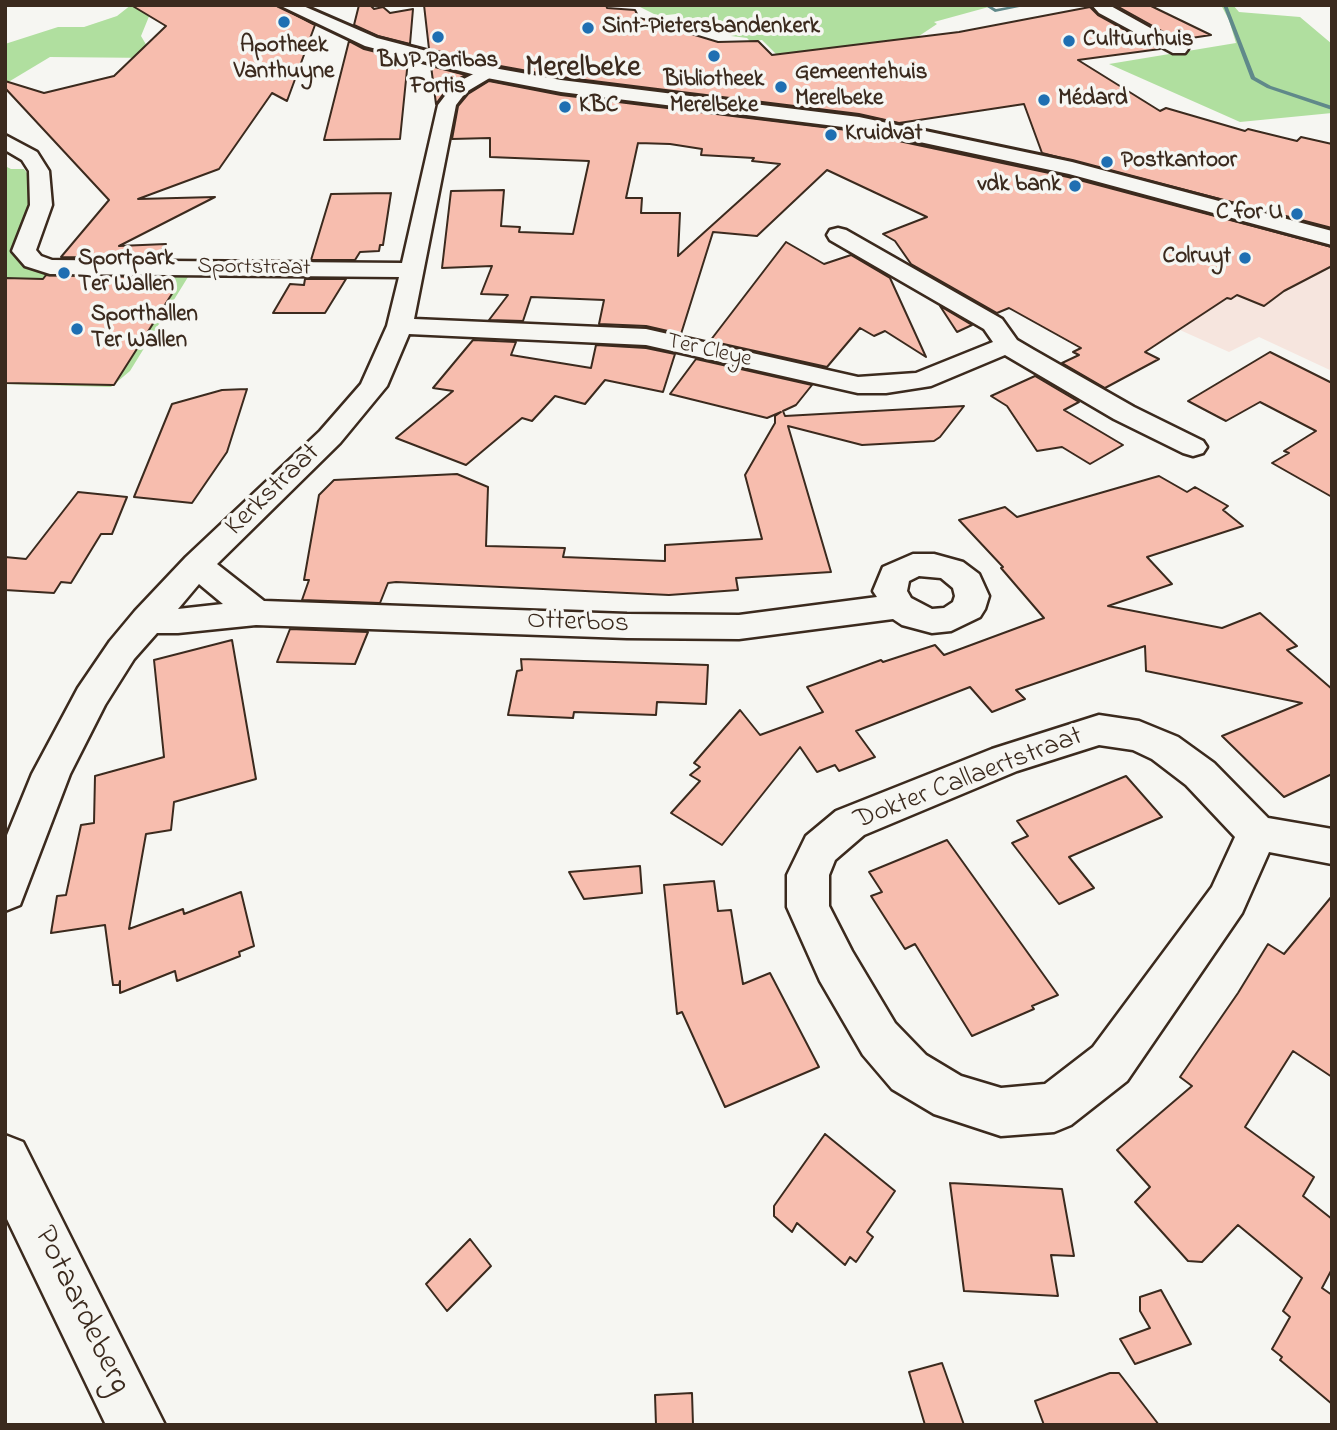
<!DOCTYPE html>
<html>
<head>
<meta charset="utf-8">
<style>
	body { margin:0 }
	#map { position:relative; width:1337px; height:1430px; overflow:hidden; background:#f6f6f2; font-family:"Indie Flower",sans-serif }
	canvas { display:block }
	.frame { position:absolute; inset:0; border:7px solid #3b2a1e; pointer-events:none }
</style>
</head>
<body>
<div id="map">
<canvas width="1337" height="1430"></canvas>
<div class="frame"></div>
</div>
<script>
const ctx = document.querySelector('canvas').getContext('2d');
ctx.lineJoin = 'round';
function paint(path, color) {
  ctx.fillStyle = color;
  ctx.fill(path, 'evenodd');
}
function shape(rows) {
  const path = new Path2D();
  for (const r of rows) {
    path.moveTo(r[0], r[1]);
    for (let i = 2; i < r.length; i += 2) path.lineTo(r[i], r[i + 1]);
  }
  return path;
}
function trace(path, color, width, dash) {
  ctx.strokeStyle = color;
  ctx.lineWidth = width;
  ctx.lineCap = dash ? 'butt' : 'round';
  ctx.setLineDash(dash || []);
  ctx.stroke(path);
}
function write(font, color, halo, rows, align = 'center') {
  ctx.font = font + ' "Indie Flower",sans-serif';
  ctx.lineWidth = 7;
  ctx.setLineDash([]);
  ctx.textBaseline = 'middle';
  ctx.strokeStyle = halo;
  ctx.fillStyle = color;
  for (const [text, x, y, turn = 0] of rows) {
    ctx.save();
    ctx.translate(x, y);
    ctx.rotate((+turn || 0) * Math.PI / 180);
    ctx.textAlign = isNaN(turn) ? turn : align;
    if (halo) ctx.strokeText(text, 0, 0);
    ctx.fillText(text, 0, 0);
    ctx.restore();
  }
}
paint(shape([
	[968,156,1138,196,1332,251,1332,371,1259,337,1229,352,910,209]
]), '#f6e5de');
paint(shape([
	[131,5,148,5,150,14,141,36,154,58,50,57,5,84,5,44,58,27,84,27,117,16],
	[636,5,996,5,934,22,937,24,916,38,780,58,762,40,750,41,747,38,731,36,720,29,707,27,690,36,670,32,681,23,676,14,658,16],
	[1221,5,1233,5,1239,12,1300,17,1332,44,1332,113,1240,122,1109,64,1236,43,1229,20],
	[5,166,11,169,24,169,33,181,29,209,16,239,14,253,58,269,188,277,130,371,111,387,5,384]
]), '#b0df9f');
paint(shape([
	[984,5,989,5,996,9,1018,5,1029,5,995,12,984,5],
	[1223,5,1227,5,1255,77,1271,86,1332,106,1332,110,1267,88,1251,79,1223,5]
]), '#60898a');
const building = shape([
	[131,5,277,5,315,25,287,101,272,93,219,169,138,199,215,197,119,246,166,244,156,258,61,257,109,200,5,88,5,81,44,93,114,76,166,26,131,5],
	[359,5,370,5,374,9,383,7,390,13,413,9,410,44,378,36,354,25,359,5],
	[424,5,606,5,607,8,635,10,639,18,672,26,675,29,718,42,758,41,772,55,959,32,1090,7,1098,15,1160,49,1078,60,1160,111,1166,108,1245,131,1248,129,1297,141,1301,137,1332,144,1332,228,1042,153,1024,104,899,123,859,114,561,77,489,64,429,49,424,5],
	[1115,5,1149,5,1211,35,1178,40,1115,5],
	[349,41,364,49,408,60,400,139,324,140,349,41],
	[431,66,466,75,452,82,436,104,431,66],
	[489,81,561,95,847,130,1068,177,1332,247,1332,266,1284,291,1264,306,1237,295,1231,299,1227,298,1145,352,1159,359,1105,388,1062,363,1079,355,1073,352,1081,348,1009,308,997,313,911,264,895,241,883,234,927,217,827,170,757,236,713,232,681,334,646,326,599,324,604,300,531,297,523,321,489,320,508,295,481,294,492,266,442,268,451,191,504,190,501,226,520,227,519,232,573,234,589,161,490,157,490,138,452,139,458,106,468,94,489,81],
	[638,143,670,144,702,149,701,155,754,158,752,161,780,164,678,256,680,213,641,213,642,198,626,198,638,143],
	[391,193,383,245,380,245,379,251,360,252,355,260,311,260,331,194,391,193],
	[786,242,824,264,851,255,890,278,926,357,885,331,874,336,860,328,827,367,710,341,786,242],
	[46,275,143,277,135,289,175,289,114,385,5,383,5,278,43,279,46,275],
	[305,279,346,279,325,313,273,313,290,284,304,285,305,279],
	[940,306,972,325,957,332,940,306],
	[473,340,516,342,511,355,591,368,596,345,646,348,675,354,663,392,605,380,585,404,555,396,532,421,522,418,466,465,396,438,453,391,433,388,473,340],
	[1270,352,1332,383,1332,497,1272,463,1289,453,1284,451,1316,431,1260,402,1226,421,1188,401,1270,352],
	[696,359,812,385,796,405,783,411,785,416,964,406,940,437,934,441,862,445,788,426,831,572,736,578,738,590,669,595,396,582,388,583,380,603,302,600,309,580,304,580,319,495,334,480,457,474,488,487,486,546,565,548,563,557,665,561,665,545,762,539,745,475,775,423,775,416,781,412,767,418,670,394,696,359],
	[1035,376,1079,402,1064,410,1123,445,1090,464,1062,447,1037,451,1007,406,991,396,1035,376],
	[247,389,227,452,192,503,134,497,172,404,222,390,247,389],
	[1159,476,1187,492,1195,487,1228,506,1223,510,1243,526,1147,557,1172,584,1108,606,1222,628,1260,613,1297,646,1287,650,1332,689,1332,774,1284,797,1222,736,1302,703,1146,671,1145,646,1016,690,1025,699,992,712,970,687,856,731,875,757,839,771,835,765,817,772,800,747,722,845,671,813,700,781,690,775,700,767,694,763,740,710,760,735,823,712,807,687,881,660,883,662,935,645,944,655,1044,618,1001,568,1003,567,959,520,1005,507,1017,517,1159,476],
	[78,492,127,497,112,534,101,534,71,583,61,582,54,593,5,590,5,557,26,559,78,492],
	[290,629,368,632,355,664,277,662,290,629],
	[232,640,256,779,174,802,171,830,146,834,129,929,183,909,184,914,241,892,254,946,239,952,240,956,177,981,175,971,120,993,120,981,119,985,113,985,105,925,51,933,57,896,66,895,81,825,94,823,95,776,164,757,154,660,232,640],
	[521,659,708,665,706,704,657,702,656,715,574,712,573,718,508,715,517,671,522,670,521,659],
	[1126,776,1162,817,1069,857,1094,888,1059,904,1012,843,1028,836,1017,821,1126,776],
	[947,840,1058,995,1032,1006,1034,1009,972,1036,915,944,905,949,871,896,882,892,869,872,947,840],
	[640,866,642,893,584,899,569,872,640,866],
	[714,881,718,911,731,910,743,984,770,973,819,1067,725,1107,682,1012,677,1014,664,885,714,881],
	[1332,896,1332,1077,1293,1051,1245,1127,1314,1177,1303,1196,1332,1219,1332,1269,1322,1288,1332,1295,1332,1404,1280,1360,1282,1357,1272,1349,1290,1317,1283,1311,1302,1278,1238,1225,1202,1262,1188,1261,1135,1202,1150,1187,1117,1150,1192,1086,1180,1077,1238,993,1268,944,1284,954,1332,896],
	[825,1134,895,1191,867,1232,873,1237,856,1262,850,1257,845,1265,797,1223,792,1232,774,1216,774,1206,825,1134],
	[950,1183,1062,1189,1074,1256,1051,1255,1058,1296,964,1291,950,1183],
	[470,1239,491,1266,447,1311,426,1284,470,1239],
	[1161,1290,1191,1344,1135,1364,1120,1339,1150,1328,1140,1311,1140,1297,1161,1290],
	[942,1363,964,1425,925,1425,909,1372,942,1363],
	[1110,1373,1119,1373,1159,1425,1044,1425,1035,1401,1110,1373],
	[692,1393,693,1425,656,1425,655,1395,692,1393]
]);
paint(building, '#f7bdae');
trace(building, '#3b2a1e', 2);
const street = shape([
	[1092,5,1109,5,1188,49,1185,53,1173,53,1099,13,1092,5],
	[487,67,493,68,496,72,493,76,466,92,456,105,414,319,646,329,858,377,916,373,993,342,984,329,830,240,827,235,830,230,838,228,846,230,1002,319,1017,340,1034,350,1134,407,1203,441,1207,447,1203,453,1193,456,1183,453,1114,419,1005,355,931,386,886,393,858,393,646,345,409,334,387,386,340,443,217,564,264,601,627,614,739,615,877,597,873,591,883,567,913,554,934,554,963,562,979,574,989,596,985,609,980,617,951,631,932,633,902,625,893,619,739,639,627,638,256,625,178,633,157,633,134,659,105,705,70,774,20,905,5,911,5,840,32,774,78,688,110,641,135,611,186,557,320,431,361,384,387,326,399,277,50,274,25,266,12,251,30,205,29,171,22,160,5,150,5,135,37,152,49,171,52,205,36,250,41,256,52,260,402,263,438,105,454,84,487,67],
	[919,576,941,578,953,588,955,596,953,602,944,608,932,609,911,598,907,591,909,581,919,576],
	[199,584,223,604,178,609,199,584],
	[1099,715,1139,721,1178,737,1214,763,1268,818,1332,829,1332,864,1269,852,1242,913,1127,1081,1071,1125,1054,1132,1001,1136,934,1114,892,1089,863,1055,820,981,787,907,787,875,806,836,836,811,992,749,1099,715],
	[1099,745,1133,750,1152,759,1186,785,1235,837,1212,887,1093,1047,1045,1084,1001,1088,961,1076,926,1055,895,1023,852,951,829,906,829,875,835,860,864,835,1017,771,1099,745],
	[5,1135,23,1142,165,1425,106,1425,5,1215,5,1135]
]);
const secondary = shape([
	[279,5,301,5,377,38,488,67,561,80,859,117,1072,162,1332,231,1332,245,1069,174,859,129,561,92,487,78,365,46,279,5]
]);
trace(street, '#3b2a1e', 5);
trace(secondary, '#3b2a1e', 6);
paint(street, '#f6f6f2');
paint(secondary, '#f6f6f2');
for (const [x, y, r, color] of [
	[284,22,7,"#1f6fb2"],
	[588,28,7,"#1f6fb2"],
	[438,37,7,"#1f6fb2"],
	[1069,41,7,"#1f6fb2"],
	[714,56,7,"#1f6fb2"],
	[781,87,7,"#1f6fb2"],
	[1044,100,7,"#1f6fb2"],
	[565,107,7,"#1f6fb2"],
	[831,135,7,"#1f6fb2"],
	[1107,162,7,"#1f6fb2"],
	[1075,186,7,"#1f6fb2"],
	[1297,214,7,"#1f6fb2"],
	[1245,258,7,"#1f6fb2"],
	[64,273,7,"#1f6fb2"],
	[77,329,7,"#1f6fb2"]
]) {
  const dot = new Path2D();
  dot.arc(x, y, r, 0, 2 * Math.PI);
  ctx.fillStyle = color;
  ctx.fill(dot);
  trace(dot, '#f6f6f2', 2.5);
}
write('bold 23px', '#3b2a1e', '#f6f6f2', [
	["Sint-Pietersbandenkerk",602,28],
	["Cultuurhuis",1083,41],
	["Apotheek",284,47,"center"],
	["Vanthuyne",284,73,"center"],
	["BNP Paribas",438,62,"center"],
	["Fortis",438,88,"center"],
	["Gemeentehuis",795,74],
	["Merelbeke",795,100],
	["Bibliotheek",714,81,"center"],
	["Merelbeke",714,107,"center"],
	["Médard",1058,100],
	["KBC",579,107],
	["Kruidvat",845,135],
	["Postkantoor",1121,162],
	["vdk bank",1061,186,"right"],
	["C for U",1283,214,"right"],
	["Colruyt",1231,258,"right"],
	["Sportpark",78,260],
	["Ter Wallen",78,286],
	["Sporthallen",91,316],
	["Ter Wallen",91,342]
], 'left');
write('23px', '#3b2a1e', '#f6f6f2', [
	["Sportstraat",254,269,1],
	["Ter Cleye",709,352,13]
]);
write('28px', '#3b2a1e', '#f6f6f2', [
	["Kerkstraat",274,491,-44],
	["Otterbos",578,624,2],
	["Dokter Callaertstraat",969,780,-21]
]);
write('bold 30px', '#3b2a1e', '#f6f6f2', [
	["Merelbeke",583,70]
]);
write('33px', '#3b2a1e', '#f6f6f2', [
	["Potaardeberg",80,1311,64]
]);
</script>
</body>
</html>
